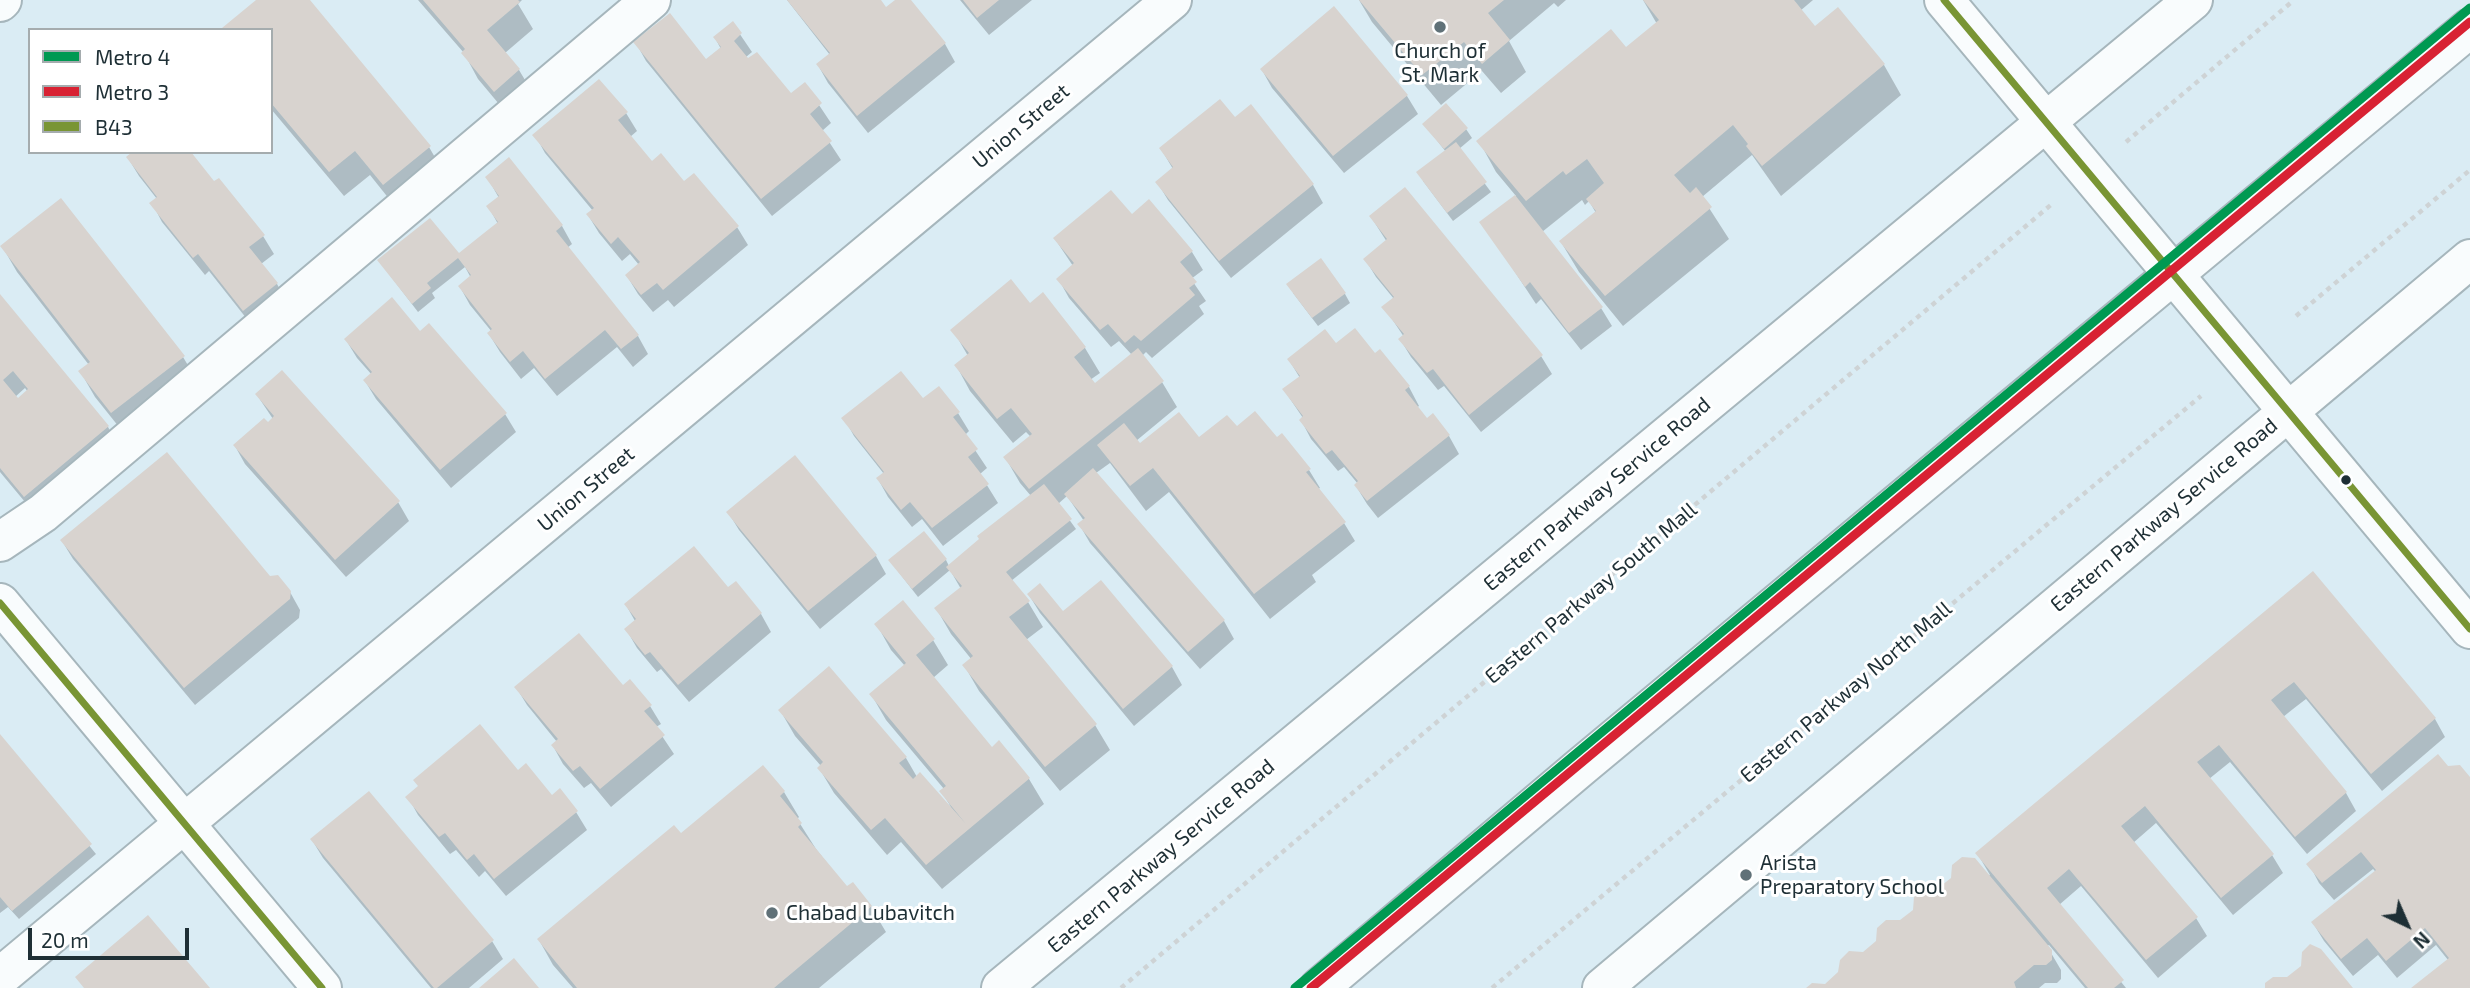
<!DOCTYPE html>
<html>
<head>
<meta charset="utf-8">
<style>
	body { margin:0 }
	#map { position:relative; width:2470px; height:988px; overflow:hidden; background:#daecf4; font-family:"Exo 2",sans-serif }
	canvas { display:block }
	.legend { position:absolute; left:28px; top:28px; width:245px; height:126px; box-sizing:border-box; background:#fff; border:2px solid #a5acae; margin:0; padding:9px 12px; list-style:none; font-size:21px; color:#1e2f35 }
	.legend li { display:flex; align-items:center; gap:14px; height:35px }
	.legend b { width:35px; border:2px solid #a5acae }
	.north { position:absolute; left:2372px; top:890px; width:70px; height:70px; -webkit-text-stroke:5px #fff; paint-order:stroke; rotate:136deg; font-size:19px; font-weight:700; line-height:28px; text-align:center; color:#1e2f35 }
	.north::after { content:''; display:block; margin:auto; width:24px; height:32px; background:#1e2f35; clip-path:polygon(50% 0,100% 100%,50% 72%,0 100%) }
	.scale { position:absolute; left:28px; top:928px; width:161px; height:32px; box-sizing:border-box; border:4px solid #1e2f35; border-top:0; padding-left:9px; font-size:21px; line-height:24px; white-space:nowrap; color:#1e2f35; -webkit-text-stroke:5px #fff; paint-order:stroke }
</style>
</head>
<body>
<div id="map">
<canvas width="2470" height="988"></canvas>
<ul class="legend">
<li><b style="height:9px;background:#009952"></b>Metro 4</li>
<li><b style="height:9px;background:#d82233"></b>Metro 3</li>
<li><b style="height:9px;background:#799534"></b>B43</li>
</ul>
<div class="north">N</div>
<div class="scale">20 m</div>
</div>
<script>
const ctx = document.querySelector('canvas').getContext('2d');
ctx.lineJoin = 'round';
function paint(path, color) {
  ctx.fillStyle = color;
  ctx.fill(path, 'evenodd');
}
function shape(rows) {
  const path = new Path2D();
  for (const r of rows) {
    path.moveTo(r[0], r[1]);
    for (let i = 2; i < r.length; i += 2) path.lineTo(r[i], r[i + 1]);
  }
  return path;
}
function trace(path, color, width, dash) {
  ctx.strokeStyle = color;
  ctx.lineWidth = width;
  ctx.lineCap = dash ? 'butt' : 'round';
  ctx.setLineDash(dash || []);
  ctx.stroke(path);
}
function write(font, color, halo, rows, align = 'center') {
  ctx.font = font + ' "Exo 2",sans-serif';
  ctx.lineWidth = 6;
  ctx.setLineDash([]);
  ctx.textBaseline = 'middle';
  ctx.strokeStyle = halo;
  ctx.fillStyle = color;
  for (const [text, x, y, turn = 0] of rows) {
    ctx.save();
    ctx.translate(x, y);
    ctx.rotate((+turn || 0) * Math.PI / 180);
    ctx.textAlign = isNaN(turn) ? turn : align;
    if (halo) ctx.strokeText(text, 0, 0);
    ctx.fillText(text, 0, 0);
    ctx.restore();
  }
}
paint(shape([
	[259,0,308,0,429,147,444,173,398,210,370,175,344,196,271,109,271,30],
	[418,0,522,0,518,4,533,29,505,53,519,70,534,95,509,116,478,79,464,53],
	[787,0,879,0,886,9,897,0,909,0,945,44,955,62,868,133,828,83,818,65,830,55],
	[960,0,1032,0,989,35],
	[1359,0,1566,0,1558,7,1554,3,1509,41,1526,72,1501,93,1482,71,1441,105,1372,22],
	[1643,0,1813,0,1800,11,1815,29,1884,65,1901,95,1781,196,1752,155,1702,197,1729,239,1623,326,1579,272,1561,242,1596,213,1589,201,1585,205,1582,200,1542,232,1601,308,1612,326,1581,350,1541,299,1536,304,1482,222,1516,196,1496,172,1479,141,1626,49,1657,24],
	[1334,9,1407,96,1418,114,1344,173,1272,88,1262,70],
	[733,24,752,52,740,62,790,95,805,84,831,123,822,131,841,160,772,216,646,61,636,43,706,61,721,49,715,38],
	[626,113,637,131,630,137,651,163,684,184,737,227,748,245,674,307,668,300,653,312,638,294,627,276,639,265,630,254,622,261,599,233,588,215,593,211,545,153,535,135],
	[1234,119,1313,185,1323,203,1231,278,1168,200,1157,182,1173,169,1161,149],
	[1424,124,1466,129,1472,138,1459,149,1491,192,1453,221,1423,181,1446,152],
	[128,158,214,184,263,236,274,254,261,264,277,284,287,302,254,328,209,271,205,275,162,222,152,203,157,199,139,176],
	[487,177,562,226,572,244,567,248,638,336,648,354,633,367,617,347,557,396,534,368,521,379,500,352,489,334,492,332,470,305,460,287,471,278,465,267,432,293,435,298,418,312,379,261,430,220,463,262,498,224,488,206,499,198],
	[1131,216,1192,252,1203,270,1191,279,1206,301,1199,306,1204,314,1152,358,1146,352,1142,356,1162,382,1177,407,1136,441,1139,445,1199,439,1237,429,1276,440,1309,470,1320,488,1318,489,1344,523,1355,541,1312,575,1316,582,1270,619,1169,492,1146,511,1110,463,1096,473,1224,621,1234,639,1200,669,1090,543,1079,524,1084,521,1067,496,1058,504,1076,529,1011,581,1028,602,1043,627,1026,640,1095,725,1110,750,1060,791,979,691,964,665,972,660,951,634,936,608,961,589,950,570,918,597,890,561,946,560,949,566,1031,496,1020,483,1005,457,1031,437,1026,432,1013,443,970,391,956,365,968,356,953,330,1030,306,1085,348,1100,373,1090,380,1095,385,1132,355,1119,341,1111,347,1069,298,1059,280,1073,266,1055,239],
	[1371,217,1541,356,1552,374,1481,432,1444,386,1438,390,1411,357,1400,339,1404,337,1384,307,1394,299,1376,277,1365,259,1387,242],
	[2,246,183,357,198,382,127,437,95,397,80,371,89,365,17,272],
	[1293,293,1345,294,1350,303,1318,326],
	[0,297,108,427,118,445,35,514,0,472],
	[25,388,28,392,17,401,15,397],
	[420,333,505,414,516,432,451,488,376,399,365,381,372,375,357,358,346,340],
	[1336,345,1374,355,1379,351,1409,387,1419,406,1416,408,1427,421,1449,436,1459,454,1378,518,1367,504,1356,486,1358,484,1344,467,1338,471,1311,439,1301,420,1303,418,1284,390,1300,378,1289,360],
	[282,372,398,502,409,521,346,577,245,464,235,446,273,419,257,395],
	[922,401,958,413,969,431,965,435,987,468,980,474,998,503,943,546,922,519,912,527,888,497,878,479,884,474,854,436,844,418],
	[728,512,876,556,886,574,820,629,739,530],
	[62,541,270,578,290,592,300,610,299,618,195,705,73,559],
	[2313,573,2435,719,2445,737,2382,791,2306,699,2293,709,2283,717,2346,793,2356,811,2307,854,2230,762,2209,779,2272,855,2283,873,2233,915,2156,823,2133,843,2196,918,2207,936,2158,978,2081,886,2059,905,2126,988,2085,988,2049,945,2047,946,2061,970,2061,979,2057,983,2045,983,2039,988,1809,988,1826,986,1938,891,1990,875,1977,853],
	[728,590,761,614,771,632,689,702,661,669,657,672,637,648,626,629,635,621,626,605],
	[1029,595,1172,667,1182,685,1134,726,1040,613],
	[877,625,933,640,948,665,933,678,992,750,999,743,1029,779,1044,804,942,889,901,842,887,855,834,793,819,768,821,766,795,736,780,710,829,668,906,758,917,777,951,807,941,791,944,789,886,720,871,694,905,666,891,650],
	[516,687,623,688,650,706,661,724,656,727,674,754,611,807,591,783,584,788,563,764,553,746,557,742,527,705],
	[0,736,96,854,19,919,8,907,0,913],
	[2448,768,2470,780,2470,988,2414,988,2448,960,2436,945,2397,978,2378,955,2353,976,2324,941,2313,923,2376,872,2373,869,2334,900,2319,883,2309,864],
	[517,772,576,812,587,830,506,896,485,871,479,877,456,850,450,854,418,815,408,797],
	[784,792,799,817,797,819,816,849,847,888,871,907,886,932,819,988,573,988,553,965,539,940,681,836],
	[312,840,492,941,503,959,469,988,431,988,323,858]
]), '#0003');
paint(shape([
	[256,0,310,0,431,146,383,185,355,151,329,172,271,103,271,30,224,30,222,28],
	[423,0,518,0,520,2,487,30,520,69,494,92,461,53,465,49],
	[787,0,881,0,886,7,895,0,911,0,946,43,857,116,816,64,830,53],
	[963,0,999,0,977,18],
	[1359,0,1504,0,1488,13,1510,40,1482,64,1464,42,1422,75],
	[1643,0,1794,0,1815,26,1838,7,1885,64,1762,166,1746,146,1748,144,1733,125,1674,175,1690,193,1696,187,1712,207,1605,296,1559,241,1596,211,1586,199,1604,183,1587,159,1566,175,1563,171,1526,201,1476,141,1611,29,1626,47,1659,20],
	[1334,6,1408,95,1333,156,1260,69],
	[670,13,706,59,721,47,713,37,733,21,742,33,734,41,748,58,757,52,791,93,805,82,822,103,810,114,832,141,761,199,633,42],
	[599,79,628,112,618,120,652,161,661,153,684,181,694,173,739,226,663,290,657,283,641,295,625,275,640,262,618,237,611,244,586,214,594,208,532,135],
	[1220,99,1235,117,1251,104,1314,184,1219,261,1155,182,1173,167,1159,148],
	[1446,103,1468,128,1444,149,1422,124],
	[1456,142,1487,182,1447,213,1416,172],
	[132,152,191,152,214,181,219,178,265,235,249,247,278,283,243,311,198,254,193,258,149,203,157,197,126,157],
	[509,157,563,225,556,231,639,335,621,349,605,330,545,379,523,351,510,362,487,333,492,329,458,286,471,275,458,258,427,283,431,288,412,304,377,260,430,218,459,253,484,233,498,222,486,206,499,196,485,177],
	[1405,187,1543,355,1469,415,1433,369,1427,373,1398,339,1404,334,1381,307,1394,297,1363,259,1387,239,1369,216],
	[1111,190,1132,214,1149,199,1193,251,1180,262,1197,282,1189,288,1195,295,1141,341,1134,335,1125,343,1108,324,1100,330,1056,279,1074,263,1053,238],
	[1515,195,1603,307,1569,333,1530,282,1525,287,1479,222],
	[61,198,185,356,111,413,78,371,90,362,0,246],
	[1321,258,1346,293,1312,318,1286,284],
	[1011,279,1030,303,1043,292,1086,347,1074,357,1095,383,1138,348,1164,381,1029,489,1003,457,1032,434,1011,408,997,419,954,365,969,353,950,330],
	[0,294,109,426,24,497,0,468],
	[13,371,28,389,18,398,3,380],
	[392,297,420,331,429,323,507,413,440,470,363,380,372,372,344,339],
	[1355,328,1375,353,1380,349,1410,386,1405,390,1427,418,1433,413,1450,435,1367,501,1354,485,1358,481,1332,450,1326,454,1299,420,1303,416,1282,389,1300,376,1287,359,1325,329,1336,343],
	[282,370,400,501,335,560,233,445,264,418,268,422,274,416,255,394],
	[901,371,923,398,939,386,960,412,953,417,978,449,968,457,989,484,932,528,910,502,901,510,876,478,884,472,841,418],
	[1255,411,1277,437,1282,433,1311,469,1306,472,1346,522,1254,594,1153,468,1130,486,1097,445,1124,423,1140,443,1179,412,1199,437,1227,415,1237,426],
	[167,452,270,576,278,575,291,591,290,599,184,688,60,540],
	[795,455,877,555,808,611,726,512],
	[1093,468,1225,620,1188,652,1077,524,1085,518,1064,494],
	[1044,484,1072,519,1006,572,1030,601,1009,617,1097,724,1045,767,962,665,973,656,934,608,962,586,946,567,979,539,977,536],
	[924,531,947,559,912,589,888,560],
	[694,546,728,587,736,581,762,613,678,685,650,652,645,655,624,629,636,619,624,604],
	[2313,571,2436,718,2371,774,2294,682,2282,691,2271,700,2347,792,2295,837,2219,745,2197,762,2274,854,2221,898,2145,806,2121,826,2198,917,2146,960,2069,869,2047,888,2124,980,2114,988,2088,988,1975,853],
	[1101,580,1173,666,1123,709,1027,594,1040,583,1063,611],
	[903,600,935,639,916,655,992,747,999,740,1030,778,926,865,885,818,871,830,817,768,823,762,778,710,829,666,907,757,899,763,913,779,920,772,966,824,939,791,946,786,869,694,906,663,874,624],
	[579,633,623,685,630,679,652,705,644,711,665,735,600,789,580,766,573,771,551,745,558,739,514,687],
	[480,724,518,770,526,763,552,795,560,788,578,811,494,879,474,854,467,860,445,833,439,837,405,797,418,786,413,780],
	[0,734,92,844,12,911,0,897],
	[2438,754,2448,766,2460,765,2470,777,2470,988,2411,988,2449,958,2425,928,2386,961,2367,938,2341,959,2311,922,2376,870,2361,852,2322,883,2306,864],
	[763,765,785,791,780,796,802,823,798,827,847,886,853,882,872,906,774,988,577,988,537,939,674,825,681,833],
	[369,791,494,940,437,988,434,988,310,839],
	[1962,857,1975,858,2052,950,2052,960,2046,965,2034,965,2014,982,2016,988,1806,988,1812,983,1825,984,1838,972,1840,960,1849,951,1863,952,1876,941,1877,928,1886,920,1900,920,1913,910,1914,897,1924,888,1937,889,1951,878,1952,865],
	[148,915,210,988,84,988,75,977],
	[2310,944,2321,949,2353,988,2265,988,2265,983,2273,977,2287,977,2301,966,2302,952],
	[514,958,539,988,479,988]
]), '#d8d3cf');
const minor = shape([
	[1944,0,2470,629],
	[0,2,2,0],
	[0,542,43,513,651,0],
	[0,603,322,988],
	[0,977,1172,0],
	[1001,988,2193,0],
	[1602,988,2470,259]
]);
const major = shape([
	[1319,988,1582,766,2470,28]
]);
trace(minor, '#a6b6bc', 42);
trace(major, '#a6b6bc', 42);
trace(shape([
	[2126,142,2294,0],
	[2296,316,2470,170],
	[1121,988,2052,204],
	[1492,988,2201,396]
]), '#ced3d5', 4.5, [5, 5]);
trace(minor, '#f9fcfd', 38);
trace(major, '#f9fcfd', 38);
trace(shape([
	[1944,0,2470,629],
	[0,603,322,988]
]), '#799534', 7);
trace(shape([
	[1295,988,2470,8]
]), '#009952', 9);
trace(shape([
	[1311,988,2470,22]
]), '#d82233', 9);
for (const [x, y, r, color] of [
	[1440,27,7,"#607178"],
	[2346,480,6,"#1e2f35"],
	[1746,875,7,"#607178"],
	[772,913,7,"#607178"]
]) {
  const dot = new Path2D();
  dot.arc(x, y, r, 0, 2 * Math.PI);
  ctx.fillStyle = color;
  ctx.fill(dot);
  trace(dot, '#fff', 2.5);
}
write('21px', '#1e2f35', '#fff', [
	["Church of",1440,51,"center"],
	["St. Mark",1440,75,"center"],
	["Arista",1760,863],
	["Preparatory School",1760,887],
	["Chabad Lubavitch",786,913]
], 'left');
write('21px', '#1e2f35', '#fff', [
	["Union Street",1021,126,-40],
	["Union Street",586,489,-40],
	["Eastern Parkway Service Road",1597,494,-40],
	["Eastern Parkway Service Road",2164,515,-40],
	["Eastern Parkway South Mall",1591,593,-40],
	["Eastern Parkway North Mall",1846,692,-40],
	["Eastern Parkway Service Road",1161,856,-40]
]);
</script>
</body>
</html>
